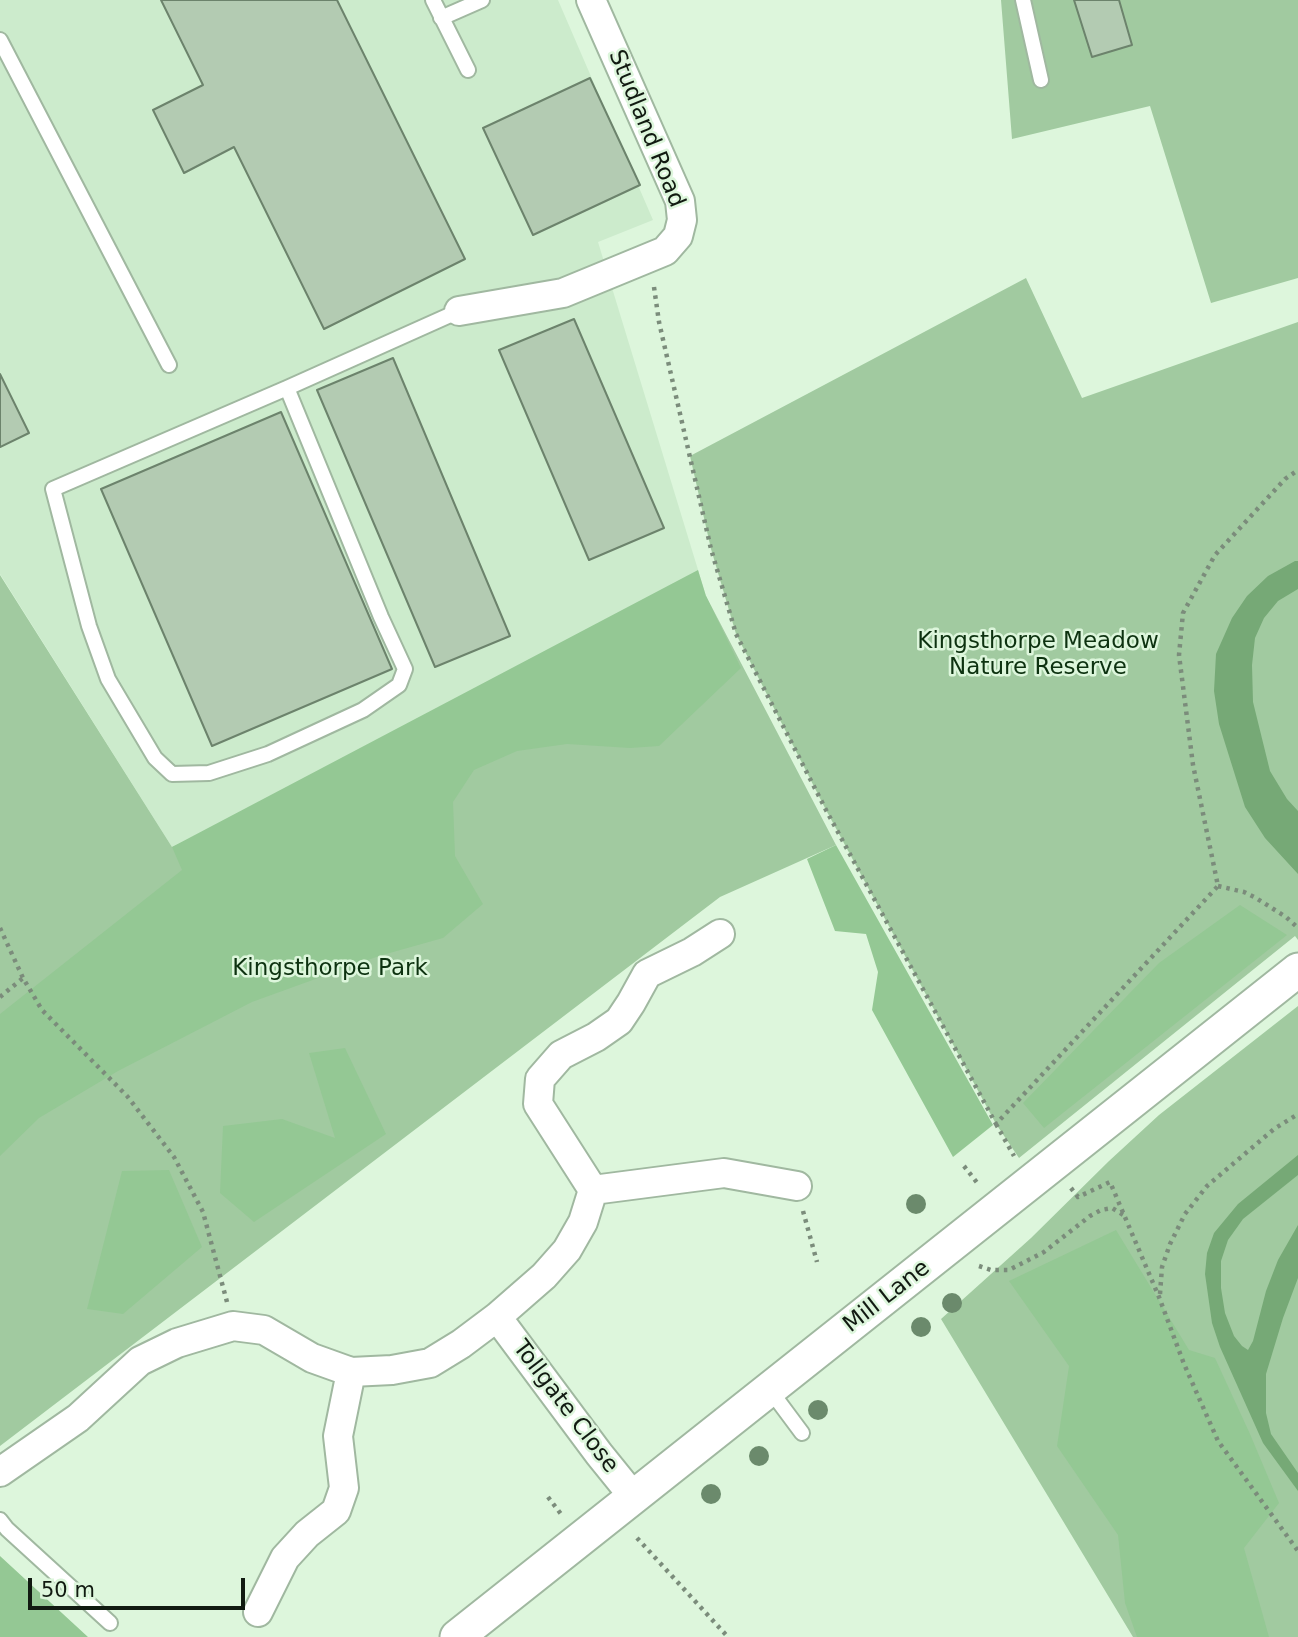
<!DOCTYPE html>
<html>
<head>
<meta charset="utf-8">
<style>
	body { margin:0 }
	#map { position:relative; width:1298px; height:1637px; overflow:hidden; background:#ddf6dc; font-family:"DejaVu Sans",sans-serif }
	canvas { display:block }
	.scale { position:absolute; left:28px; top:1578px; width:217px; height:32px; box-sizing:border-box; border:4px solid #111a11; border-top:0; padding-left:9px; font-size:21px; line-height:24px; white-space:nowrap; color:#111a11; -webkit-text-stroke:5px #ddf6dc; paint-order:stroke }
</style>
</head>
<body>
<div id="map">
<canvas width="1298" height="1637"></canvas>
<div class="scale">50 m</div>
</div>
<script>
const ctx = document.querySelector('canvas').getContext('2d');
ctx.lineJoin = 'round';
function paint(path, color) {
  ctx.fillStyle = color;
  ctx.fill(path, 'evenodd');
}
function shape(rows) {
  const path = new Path2D();
  for (const r of rows) {
    path.moveTo(r[0], r[1]);
    for (let i = 2; i < r.length; i += 2) path.lineTo(r[i], r[i + 1]);
  }
  return path;
}
function trace(path, color, width, dash) {
  ctx.strokeStyle = color;
  ctx.lineWidth = width;
  ctx.lineCap = dash ? 'butt' : 'round';
  ctx.setLineDash(dash || []);
  ctx.stroke(path);
}
function write(font, color, halo, rows, align = 'center') {
  ctx.font = font + ' "DejaVu Sans",sans-serif';
  ctx.lineWidth = 5;
  ctx.setLineDash([]);
  ctx.textBaseline = 'middle';
  ctx.strokeStyle = halo;
  ctx.fillStyle = color;
  for (const [text, x, y, turn = 0] of rows) {
    ctx.save();
    ctx.translate(x, y);
    ctx.rotate((+turn || 0) * Math.PI / 180);
    ctx.textAlign = isNaN(turn) ? turn : align;
    if (halo) ctx.strokeText(text, 0, 0);
    ctx.fillText(text, 0, 0);
    ctx.restore();
  }
}
paint(shape([
	[0,0,558,0,653,220,598,242,706,596,172,847,0,574]
]), '#ccebcc');
paint(shape([
	[1001,0,1298,0,1298,278,1211,303,1150,106,1012,139],
	[1026,278,1082,398,1298,322,1298,940,1295,936,1019,1158,996,1124,826,810,736,634,711,549,690,456],
	[0,575,172,847,706,596,836,845,720,897,0,1446],
	[1298,1006,1298,1637,1133,1637,941,1319,1031,1238,1109,1161,1159,1115]
]), '#a1caa0');
paint(shape([
	[698,570,706,596,741,668,659,746,630,748,567,744,517,751,474,770,453,802,455,856,483,904,443,938,379,956,252,1002,118,1071,39,1118,0,1156,0,1014,182,870,172,847],
	[836,845,993,1125,953,1157,872,1010,878,972,866,934,835,931,807,859],
	[1240,905,1287,935,1044,1128,1023,1103,1159,963],
	[345,1048,386,1134,254,1222,220,1193,223,1126,282,1119,335,1138,309,1053],
	[169,1170,202,1247,123,1314,87,1309,122,1171],
	[1116,1230,1189,1350,1215,1358,1250,1434,1279,1503,1244,1548,1269,1637,1137,1637,1125,1603,1118,1535,1057,1446,1069,1366,1009,1281],
	[0,1556,88,1637,0,1637]
]), '#94c894');
paint(shape([
	[1295,561,1298,561,1298,589,1278,601,1264,618,1255,638,1252,665,1253,702,1270,771,1287,799,1298,811,1298,874,1265,838,1245,807,1219,724,1214,691,1216,654,1232,618,1247,596,1268,576],
	[1298,1155,1298,1175,1243,1219,1228,1240,1221,1261,1221,1288,1225,1313,1234,1336,1242,1346,1248,1350,1253,1341,1266,1291,1278,1260,1298,1225,1298,1278,1283,1318,1266,1374,1266,1413,1271,1434,1298,1473,1298,1491,1263,1443,1220,1347,1212,1323,1205,1274,1207,1253,1214,1233,1238,1204]
]), '#76a976');
const building = shape([
	[161,0,337,0,465,259,324,329,234,147,184,173,153,110,203,85,161,0],
	[1074,0,1119,0,1132,45,1092,57,1074,0],
	[590,78,640,185,533,235,483,128,590,78],
	[574,319,664,528,589,560,499,350,574,319],
	[393,358,510,636,435,667,317,390,393,358],
	[0,374,29,433,0,447,0,374],
	[281,412,392,669,212,746,101,489,281,412]
]);
paint(building, '#b3cbb2');
trace(building, '#6c836c', 2);
const service = shape([
	[433,0,468,70],
	[1023,0,1041,80],
	[441,18,482,0],
	[0,40,169,365],
	[287,388,381,617,405,669,399,685,363,710,268,754,209,773,172,774,155,758,108,679,89,626,53,489,287,388,459,311],
	[770,1390,802,1433],
	[0,1520,7,1529,110,1623]
]);
const minor = shape([
	[459,311,563,293,665,251,678,236,682,220,680,201,591,0],
	[593,1190,724,1173,797,1186],
	[497,1317,599,1454,633,1496],
	[0,1472,78,1418,140,1361,177,1343,233,1326,264,1330,312,1358,351,1372,392,1370,430,1363,461,1344,497,1317,544,1276,567,1250,583,1222,593,1190,538,1104,540,1079,561,1055,596,1037,619,1021,631,1003,647,974,692,952,720,934],
	[258,1612,285,1558,307,1534,336,1511,344,1488,338,1436,351,1372]
]);
const tertiary = shape([
	[457,1637,1298,970]
]);
trace(service, '#a0b8a0', 18);
trace(minor, '#a0b8a0', 32);
trace(tertiary, '#a0b8a0', 37);
trace(shape([
	[654,287,659,322,711,549,736,634,826,810,996,1124,1218,886,1193,765,1179,655,1183,613,1215,555,1285,479,1298,470],
	[1218,886,1244,892,1256,898,1286,917,1298,928],
	[0,928,23,978,42,1010,127,1096,174,1157,203,1212,227,1302],
	[0,997,23,978],
	[996,1124,1014,1156],
	[964,1166,978,1184],
	[1071,1188,1078,1197,1110,1182,1159,1297,1184,1364,1218,1441,1298,1551],
	[803,1211,817,1262],
	[979,1266,991,1270,1009,1270,1044,1252,1090,1216,1101,1210,1112,1208,1125,1216],
	[1160,1294,1162,1267,1170,1244,1185,1214,1207,1186,1274,1129,1298,1114],
	[548,1497,561,1514],
	[637,1538,728,1637]
]), '#7b8c7b', 4.5, [3.5, 5]);
trace(service, '#fff', 14);
trace(minor, '#fff', 28);
trace(tertiary, '#fff', 33);
ctx.fillStyle = '#6b8a6c';
for (const [x, y] of [
	[916,1204],
	[952,1303],
	[921,1327],
	[818,1410],
	[759,1456],
	[711,1494]
]) {
  ctx.beginPath();
  ctx.arc(x, y, 10, 0, 2 * Math.PI);
  ctx.fill();
}
write('23px', '#111a11', '#ddf6dc', [
	["Studland Road",646,129,68],
	["Mill Lane",887,1297,-38],
	["Tollgate Close",565,1407,53]
]);
write('23px', '#0d3210', '#ddf6dc', [
	["Kingsthorpe Meadow",1038,642],
	["Nature Reserve",1038,668],
	["Kingsthorpe Park",330,969]
]);
</script>
</body>
</html>
